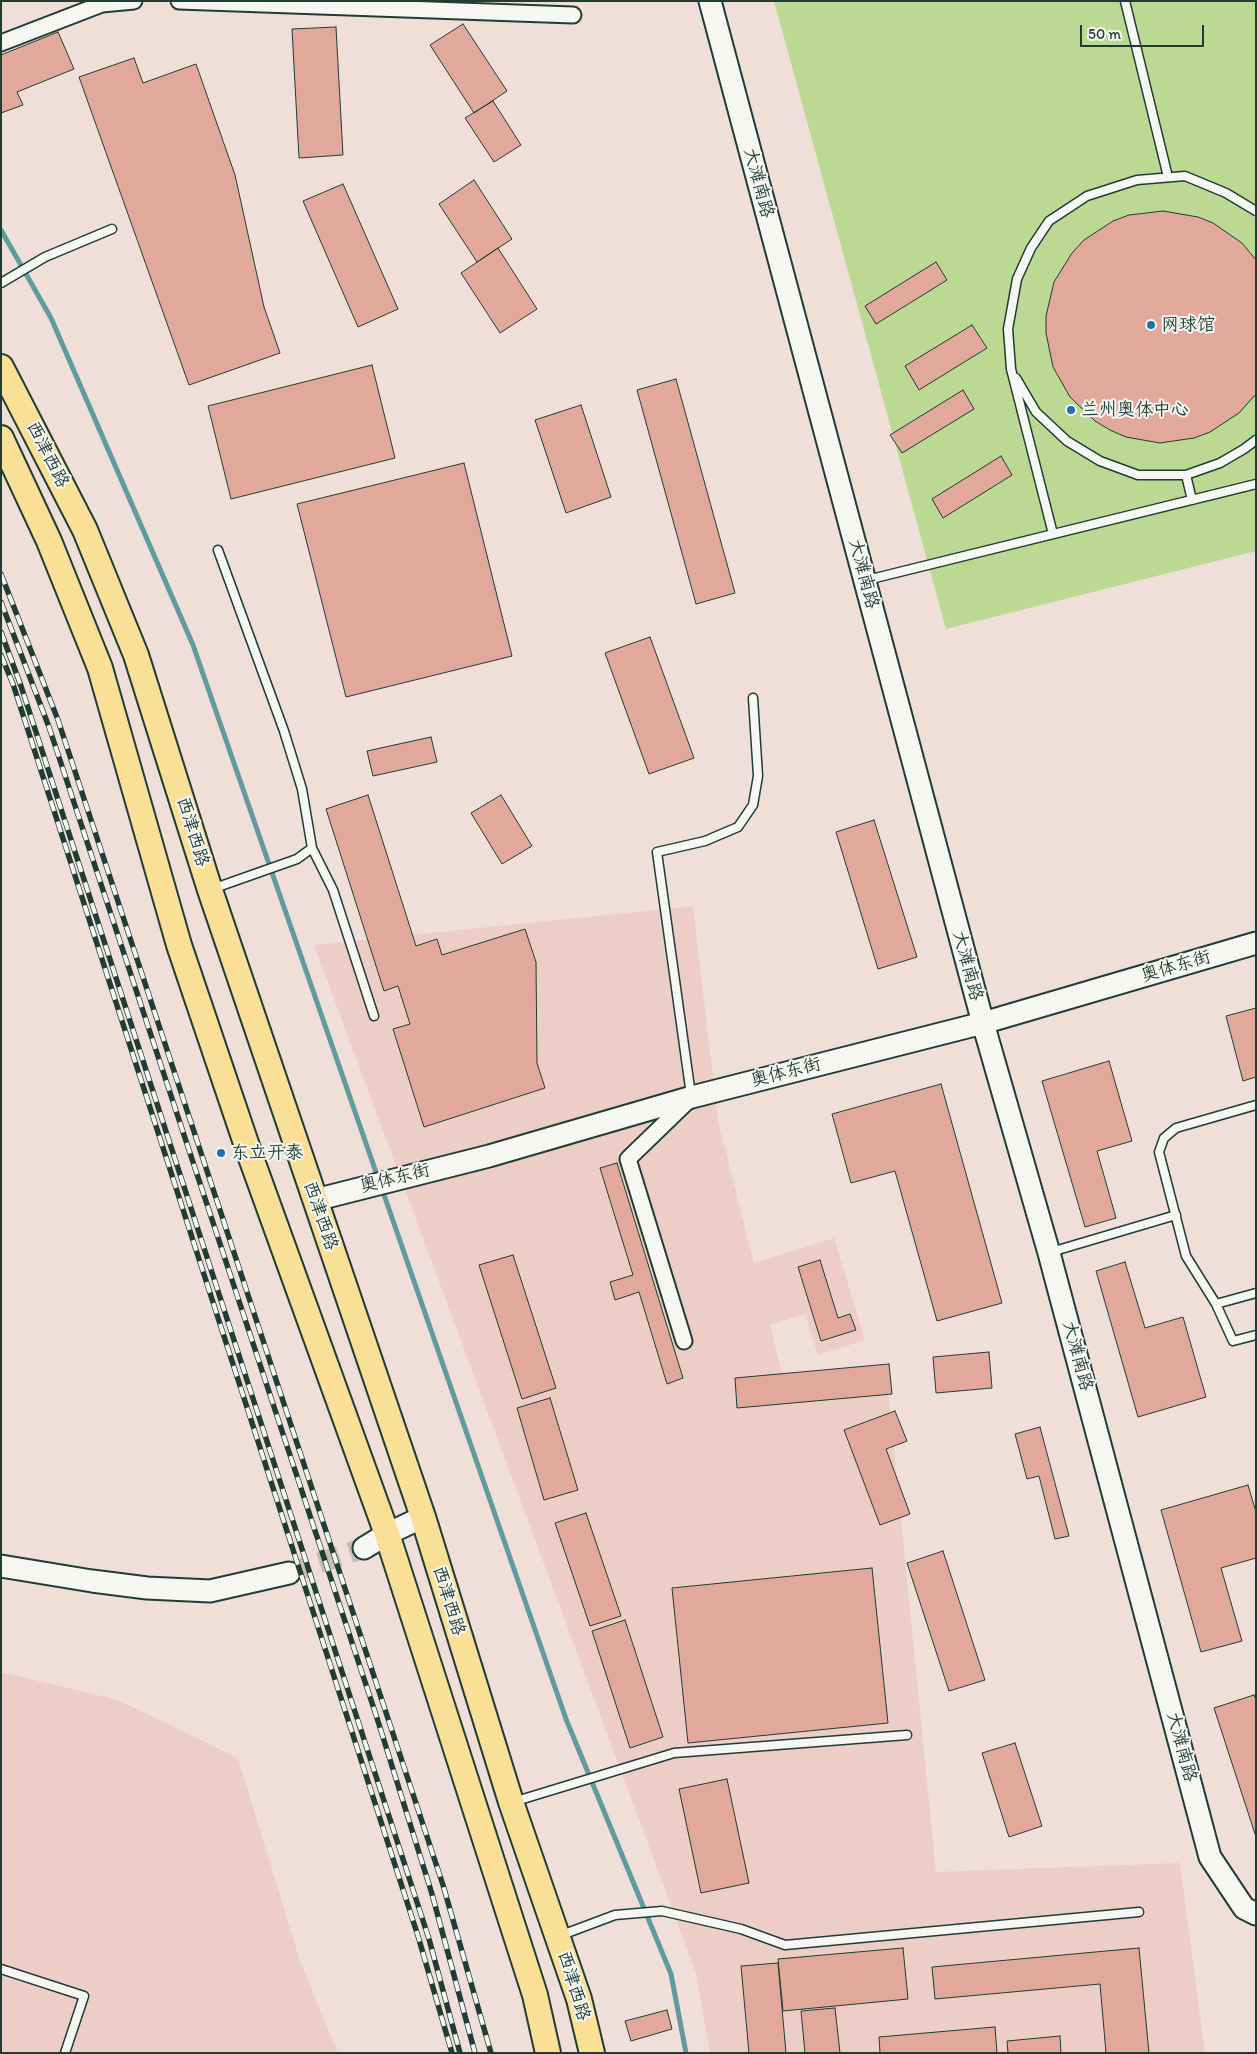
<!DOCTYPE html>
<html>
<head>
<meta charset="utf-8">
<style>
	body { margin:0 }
	#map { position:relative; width:1257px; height:2054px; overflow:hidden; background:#f0dfd8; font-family:Itim,sans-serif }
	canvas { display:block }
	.frame { position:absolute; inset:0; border:2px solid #1f3d34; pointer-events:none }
	.scale { position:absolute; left:1080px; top:25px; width:124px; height:22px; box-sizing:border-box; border:2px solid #1f3d34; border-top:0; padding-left:6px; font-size:15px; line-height:18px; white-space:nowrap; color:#1f3d34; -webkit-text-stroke:4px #f6f6f2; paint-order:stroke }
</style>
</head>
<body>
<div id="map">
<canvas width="1257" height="2054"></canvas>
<div class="frame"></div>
<div class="scale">50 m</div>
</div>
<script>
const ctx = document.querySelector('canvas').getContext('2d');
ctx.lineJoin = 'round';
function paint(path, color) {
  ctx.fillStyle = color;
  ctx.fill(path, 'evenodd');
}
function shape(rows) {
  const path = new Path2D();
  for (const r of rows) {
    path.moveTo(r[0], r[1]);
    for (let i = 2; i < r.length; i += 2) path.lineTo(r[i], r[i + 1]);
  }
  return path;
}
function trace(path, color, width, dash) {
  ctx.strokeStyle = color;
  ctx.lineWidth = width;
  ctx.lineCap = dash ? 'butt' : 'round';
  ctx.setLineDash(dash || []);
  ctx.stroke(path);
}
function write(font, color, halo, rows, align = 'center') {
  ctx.font = font + ' Itim,"LXGW WenKai TC",sans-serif';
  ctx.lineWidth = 4;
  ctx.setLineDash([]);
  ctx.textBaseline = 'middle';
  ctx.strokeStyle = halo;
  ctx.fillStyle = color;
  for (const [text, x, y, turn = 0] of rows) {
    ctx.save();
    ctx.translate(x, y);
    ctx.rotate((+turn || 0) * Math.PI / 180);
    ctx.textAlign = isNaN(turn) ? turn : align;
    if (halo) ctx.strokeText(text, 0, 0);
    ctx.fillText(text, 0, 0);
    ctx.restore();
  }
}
paint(shape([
	[693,906,718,1121,754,1263,834,1238,865,1340,818,1355,805,1314,770,1325,782,1374,886,1370,936,1872,1180,1863,1205,2053,710,2053,696,1973,314,945],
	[1,1672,118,1700,238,1758,300,1961,338,2053,1,2053]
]), '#eccec6');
paint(shape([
	[774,1,1256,1,1256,551,946,629]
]), '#bbd992');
trace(shape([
	[1,230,51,318,193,645,378,1178],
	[382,1189,566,1719,671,1974,686,2053]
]), '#609c9e', 5);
const building = shape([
	[463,24,507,91,474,113,430,45,463,24],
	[336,27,343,155,299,158,292,29,336,27],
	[58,32,74,69,17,92,23,105,1,113,1,55,58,32],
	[134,58,143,83,196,64,235,175,264,307,280,353,189,385,79,77,134,58],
	[493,101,521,145,494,162,465,118,493,101],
	[474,180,512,239,477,262,439,204,474,180],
	[343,184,398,309,358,327,303,201,343,184],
	[1163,211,1198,217,1213,223,1242,243,1256,260,1256,394,1239,413,1210,432,1194,438,1160,443,1126,437,1110,430,1095,421,1070,397,1053,367,1046,333,1046,316,1054,282,1072,253,1084,240,1113,221,1129,215,1163,211],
	[498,248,537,309,500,333,461,273,498,248],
	[936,262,947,280,876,324,865,306,936,262],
	[972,325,987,348,919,390,905,366,972,325],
	[372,365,395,458,231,499,208,406,372,365],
	[676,379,735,593,696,604,637,390,676,379],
	[963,390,974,409,902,453,890,435,963,390],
	[581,405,611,497,566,513,535,420,581,405],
	[1001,456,1012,475,943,518,932,499,1001,456],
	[464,463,512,656,346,697,297,504,464,463],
	[650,637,694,758,649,774,605,653,650,637],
	[431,737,437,762,373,776,367,751,431,737],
	[368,795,416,946,437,939,442,955,525,929,536,962,537,1063,545,1088,424,1127,393,1029,410,1024,398,986,384,991,326,809,368,795],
	[501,795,532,846,502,864,471,813,501,795],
	[874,820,917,957,878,969,836,832,874,820],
	[1256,1008,1256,1077,1243,1081,1226,1016,1256,1008],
	[1109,1061,1132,1141,1097,1151,1116,1218,1085,1227,1042,1081,1109,1061],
	[941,1084,1002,1303,937,1321,895,1171,851,1183,832,1114,941,1084],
	[617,1163,683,1378,667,1384,639,1292,615,1300,610,1282,633,1275,600,1168,617,1163],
	[513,1255,556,1388,522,1399,479,1265,513,1255],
	[820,1260,838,1318,850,1314,856,1330,821,1341,798,1267,820,1260],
	[1125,1262,1145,1328,1183,1317,1206,1397,1138,1417,1096,1271,1125,1262],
	[989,1352,992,1388,936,1393,933,1357,989,1352],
	[889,1364,892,1394,737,1408,735,1378,889,1364],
	[550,1398,578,1490,544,1500,517,1408,550,1398],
	[895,1411,907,1441,886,1449,910,1514,880,1525,844,1430,895,1411],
	[1040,1427,1069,1536,1055,1539,1039,1476,1027,1479,1015,1434,1040,1427],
	[1248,1485,1256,1512,1256,1558,1221,1568,1242,1641,1201,1652,1161,1510,1248,1485],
	[586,1513,621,1616,590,1626,555,1523,586,1513],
	[943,1551,985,1680,949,1691,907,1563,943,1551],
	[872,1568,888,1723,688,1743,672,1588,872,1568],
	[625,1620,663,1737,630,1748,592,1631,625,1620],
	[1254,1695,1256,1700,1256,1837,1214,1708,1254,1695],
	[1015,1743,1042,1826,1009,1837,982,1753,1015,1743],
	[727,1779,749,1883,701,1893,679,1789,727,1779],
	[903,1948,908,1999,783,2011,778,1959,903,1948],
	[1139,1948,1149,2053,1106,2053,1100,1984,935,1999,932,1967,1139,1948],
	[778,1963,786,2053,749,2053,741,1966,778,1963],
	[835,2008,840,2053,805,2053,801,2011,835,2008],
	[667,2010,672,2029,631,2041,625,2021,667,2010],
	[995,2027,997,2053,880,2053,879,2037,995,2027],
	[1060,2036,1061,2053,1008,2053,1007,2041,1060,2036]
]);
paint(building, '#e1a89b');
trace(building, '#1f3d34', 1);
trace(shape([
	[289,1573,364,1548]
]), '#c6bfb7', 21, [21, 11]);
const lane = shape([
	[1125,1,1168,177],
	[1,283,45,257,112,229],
	[1016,378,1036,412,1067,441,1100,461,1138,475,1186,475,1220,463,1244,449,1256,440],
	[1186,475,1192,500],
	[1053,534,1011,369,1008,329,1017,279,1031,248,1049,221,1087,196,1137,180,1185,176,1226,193,1256,211],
	[867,580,1256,484],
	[312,848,333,890,374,1016],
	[212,889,297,859,312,848,302,789,284,731,218,550],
	[691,1095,657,852,705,841,738,827,753,805,758,776,753,698],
	[1256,1105,1176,1128,1164,1138,1159,1152,1186,1256,1216,1304,1233,1341,1256,1335],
	[1051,1252,1176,1215],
	[1216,1304,1256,1293],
	[513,1802,674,1753,907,1735],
	[559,1936,615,1915,662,1911,741,1929,785,1945,1139,1912],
	[1,1969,84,1996,65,2053]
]);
const street = shape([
	[179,1,573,15],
	[102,4,134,1],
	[1,43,102,4,102,1],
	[684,1341,628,1159,691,1098]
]);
const secondary = shape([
	[710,1,983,1023,1049,1253,1210,1857,1244,1908,1256,1914],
	[315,1200,489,1156,692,1097,983,1023,1256,943],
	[364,1548,387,1534,423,1517],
	[1,1566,92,1581,147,1588,210,1591,289,1573]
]);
const primary = shape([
	[1,367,85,530,136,655,210,890,423,1517,511,1802,579,1999,592,2053],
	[1,438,49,541,100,668,179,945,250,1155,387,1534,535,1995,548,2053]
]);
trace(lane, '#1f3d34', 11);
trace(street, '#1f3d34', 19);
trace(secondary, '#1f3d34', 25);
trace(primary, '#1f3d34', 28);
trace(lane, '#f6f6f2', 8);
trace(street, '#f6f6f2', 15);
trace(secondary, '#f6f6f2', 21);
trace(primary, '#fadf96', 24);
const rail = shape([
	[1,574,58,720,443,1885,491,2053],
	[1,602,49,727,377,1718,432,1894,475,2053],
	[1,632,21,686,429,1939,460,2053],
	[1,655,13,684,418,1936,452,2053]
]);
trace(rail, '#1f3d34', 5.5);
trace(rail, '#f6f6f2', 4, [11]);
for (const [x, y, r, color] of [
	[1151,325,5,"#1f6fb2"],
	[1071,410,5,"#1f6fb2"],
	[221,1153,5,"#1f6fb2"]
]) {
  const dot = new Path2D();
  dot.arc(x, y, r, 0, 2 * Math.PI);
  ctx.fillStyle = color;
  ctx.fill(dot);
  trace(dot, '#f6f6f2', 2);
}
write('18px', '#1f3d34', '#f6f6f2', [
	["大滩南路",758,183,75],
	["西津西路",47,455,63],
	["大滩南路",863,574,75],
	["西津西路",192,832,73],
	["大滩南路",967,966,75],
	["奥体东街",1176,967,-16],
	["奥体东街",786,1073,-14],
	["奥体东街",395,1179,-14],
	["西津西路",320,1216,71],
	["大滩南路",1077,1356,75],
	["西津西路",448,1601,73],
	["大滩南路",1181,1747,75],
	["西津西路",573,1986,73]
]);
write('18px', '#1f3d34', '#f6f6f2', [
	["网球馆",1161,325],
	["兰州奥体中心",1081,410],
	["东立开泰",231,1153]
], 'left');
</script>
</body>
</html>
